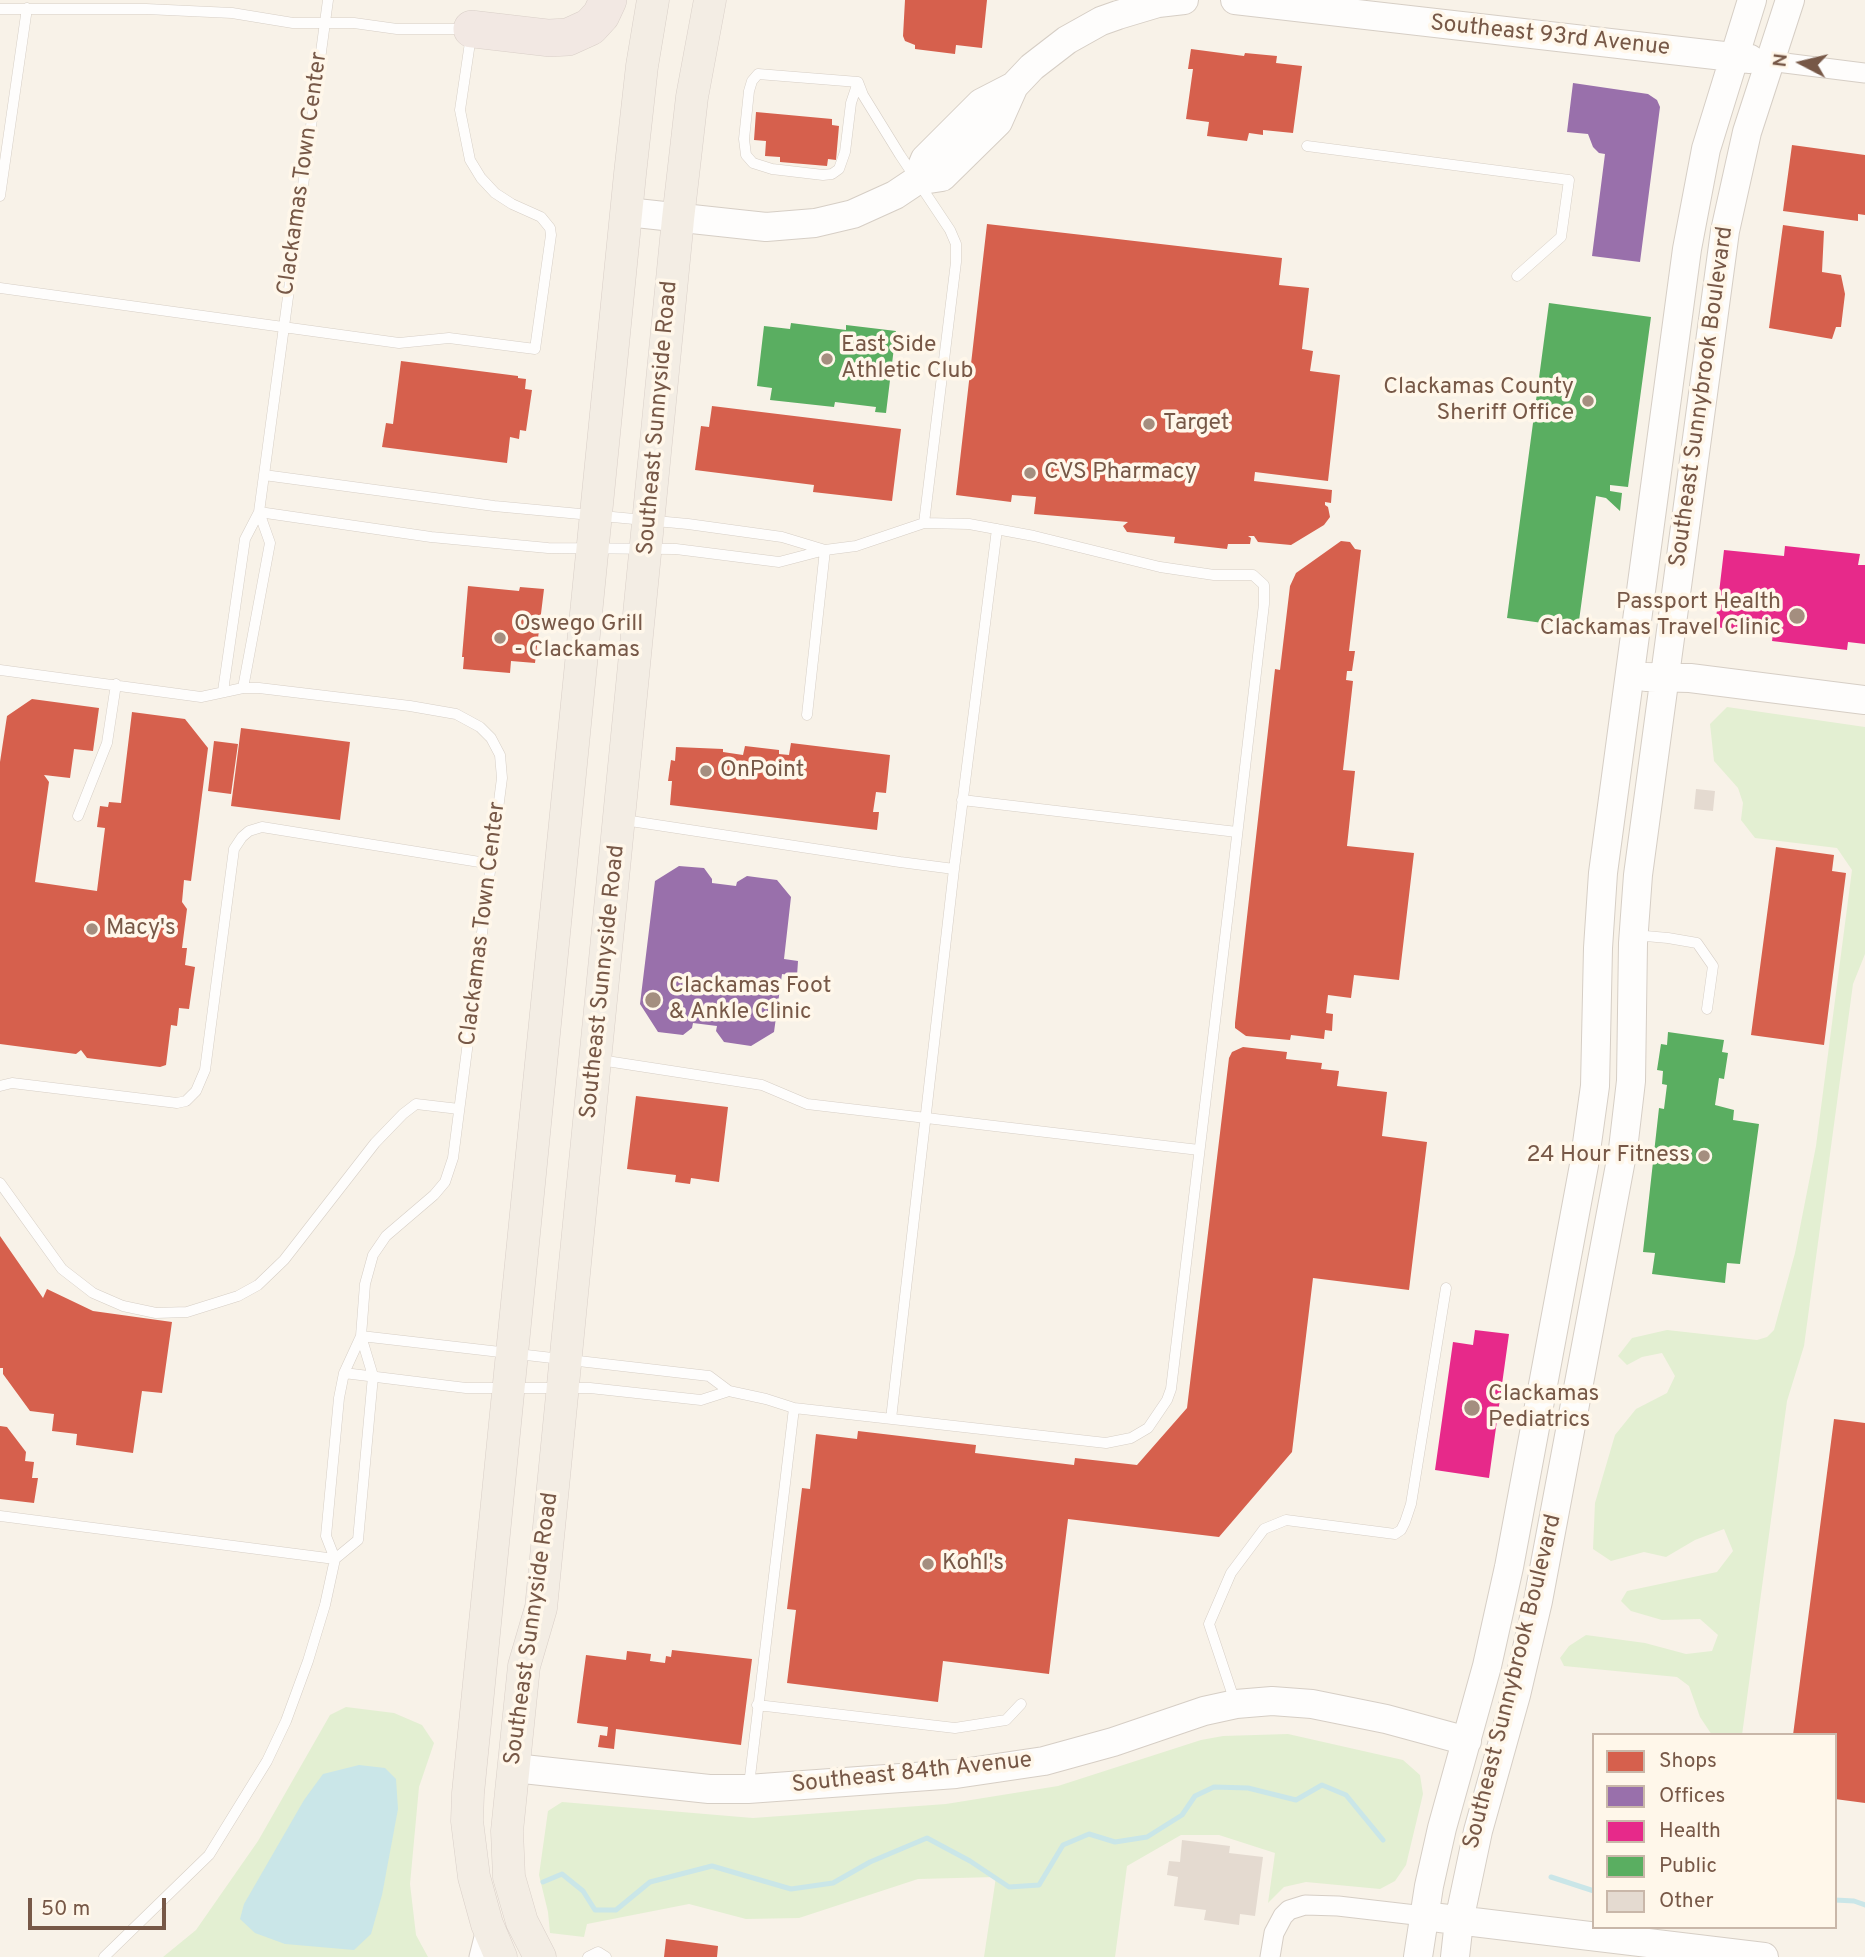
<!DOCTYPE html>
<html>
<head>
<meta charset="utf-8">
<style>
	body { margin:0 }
	#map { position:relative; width:1865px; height:1957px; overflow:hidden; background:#f8f2e8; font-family:Overpass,sans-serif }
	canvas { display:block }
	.legend { position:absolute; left:1592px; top:1733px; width:245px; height:196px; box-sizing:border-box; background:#fff7ea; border:2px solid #c9b7a9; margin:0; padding:9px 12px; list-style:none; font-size:21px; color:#775847 }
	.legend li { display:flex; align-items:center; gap:14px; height:35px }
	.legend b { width:35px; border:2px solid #c9b7a9 }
	.north { position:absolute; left:1767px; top:28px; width:70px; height:70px; -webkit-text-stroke:5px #fff7ea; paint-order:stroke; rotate:277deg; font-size:19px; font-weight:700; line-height:28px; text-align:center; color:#775847 }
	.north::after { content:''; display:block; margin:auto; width:24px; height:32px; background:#775847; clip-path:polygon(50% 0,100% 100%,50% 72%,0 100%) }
	.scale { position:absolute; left:28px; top:1898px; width:138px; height:32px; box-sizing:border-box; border:4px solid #775847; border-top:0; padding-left:9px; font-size:21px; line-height:24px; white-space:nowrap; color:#775847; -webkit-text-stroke:5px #fff7ea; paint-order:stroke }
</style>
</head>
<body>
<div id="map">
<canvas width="1865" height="1957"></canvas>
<ul class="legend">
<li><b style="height:19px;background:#d6604d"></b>Shops</li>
<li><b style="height:19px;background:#9970ab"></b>Offices</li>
<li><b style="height:19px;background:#e7298a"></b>Health</li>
<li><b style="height:19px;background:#5aae61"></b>Public</li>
<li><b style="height:19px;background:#e4dad0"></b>Other</li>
</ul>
<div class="north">N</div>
<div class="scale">50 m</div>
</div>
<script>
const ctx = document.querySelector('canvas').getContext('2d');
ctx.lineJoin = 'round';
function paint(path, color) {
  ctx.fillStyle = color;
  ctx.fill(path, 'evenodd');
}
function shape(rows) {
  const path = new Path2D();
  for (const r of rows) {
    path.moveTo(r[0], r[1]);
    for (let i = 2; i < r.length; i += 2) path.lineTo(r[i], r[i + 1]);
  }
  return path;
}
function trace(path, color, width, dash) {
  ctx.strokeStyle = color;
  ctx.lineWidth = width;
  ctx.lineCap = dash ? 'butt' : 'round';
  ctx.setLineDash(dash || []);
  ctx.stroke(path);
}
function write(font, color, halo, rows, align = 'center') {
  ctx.font = font + ' Overpass,sans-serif';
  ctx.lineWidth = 7;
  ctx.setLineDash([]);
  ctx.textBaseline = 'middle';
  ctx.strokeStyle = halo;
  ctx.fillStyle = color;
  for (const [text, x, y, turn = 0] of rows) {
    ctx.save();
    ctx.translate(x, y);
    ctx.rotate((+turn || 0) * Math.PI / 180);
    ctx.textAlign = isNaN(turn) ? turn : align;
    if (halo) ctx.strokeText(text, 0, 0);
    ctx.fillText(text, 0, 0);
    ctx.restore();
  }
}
paint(shape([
	[1727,707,1865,727,1865,954,1853,984,1804,1346,1787,1401,1742,1735,1712,1735,1700,1717,1689,1686,1677,1677,1564,1666,1560,1658,1569,1646,1586,1635,1645,1643,1686,1654,1712,1651,1718,1635,1700,1619,1662,1620,1631,1611,1621,1601,1627,1591,1717,1572,1733,1551,1724,1529,1695,1540,1666,1557,1644,1552,1611,1561,1593,1549,1595,1503,1615,1435,1636,1409,1667,1393,1675,1376,1662,1353,1642,1357,1627,1365,1618,1356,1632,1338,1667,1330,1757,1340,1767,1337,1774,1330,1795,1253,1816,1146,1852,870,1837,848,1755,838,1741,820,1743,803,1738,788,1714,761,1710,724],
	[346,1707,394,1713,422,1725,434,1743,419,1787,410,1884,416,1935,428,1957,163,1957,196,1930,258,1841,330,1715],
	[1288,1734,1403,1760,1420,1775,1423,1794,1406,1865,1395,1881,1380,1889,1306,1882,1284,1887,1268,1903,1275,1853,1219,1835,1181,1835,1127,1866,1115,1957,984,1957,996,1877,918,1879,799,1918,746,1919,689,1904,587,1924,584,1937,550,1933,548,1912,539,1875,548,1811,562,1802,753,1818,946,1804,1058,1786,1201,1740,1223,1736]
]), '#e3efd2');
paint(shape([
	[359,1765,385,1768,396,1779,398,1809,382,1895,371,1934,354,1950,285,1944,255,1933,240,1919,244,1904,304,1800,323,1774]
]), '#cae6e8');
paint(shape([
	[905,0,987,0,982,48,956,45,955,54,915,49,915,45,905,41,903,36],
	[1191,49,1244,56,1245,53,1277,56,1276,63,1302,66,1293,133,1263,130,1263,135,1249,133,1247,141,1207,136,1209,122,1186,119,1193,69,1188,69],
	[756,112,832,119,832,125,839,126,836,160,828,159,827,166,780,162,780,157,765,156,766,141,754,140],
	[1792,145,1865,155,1865,215,1858,214,1858,221,1783,211],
	[987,224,1282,258,1279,285,1309,288,1302,349,1313,351,1310,371,1340,375,1328,481,1255,472,1254,481,1332,490,1331,503,1325,502,1325,505,1328,507,1330,517,1324,525,1291,545,1258,542,1254,536,1248,536,1251,538,1250,544,1228,544,1227,549,1174,543,1175,537,1127,532,1123,526,1128,522,1034,514,1036,497,1012,495,1011,502,956,495],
	[1783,225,1824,231,1822,272,1841,275,1845,294,1841,327,1836,327,1832,339,1769,328],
	[401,361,518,376,518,378,526,379,525,389,532,390,526,431,520,430,519,439,510,437,507,463,382,447,386,423,393,424],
	[712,406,901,429,892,501,813,492,814,485,695,470,701,426,709,427],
	[1341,541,1350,542,1355,549,1361,550,1349,651,1355,651,1352,671,1347,671,1346,680,1353,681,1343,770,1355,771,1347,846,1414,853,1399,980,1354,975,1351,998,1328,995,1326,1013,1333,1014,1332,1031,1325,1030,1324,1039,1291,1035,1290,1040,1246,1036,1235,1028,1235,1023,1275,669,1280,670,1290,586,1296,573],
	[468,586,519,591,520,587,544,589,535,663,511,661,510,673,463,669,464,657,462,657],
	[32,699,99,708,93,751,74,749,70,778,44,775,49,782,35,882,97,891,105,828,97,827,100,806,108,807,109,802,121,803,132,712,185,719,208,748,191,881,184,880,182,902,187,909,182,948,187,948,185,965,195,967,189,1009,179,1008,177,1026,171,1025,166,1065,160,1067,87,1058,81,1050,76,1054,0,1044,0,762,7,716],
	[241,728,350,742,340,820,231,806],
	[214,741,238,744,231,794,208,791],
	[791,743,890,755,886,793,876,792,873,812,879,812,877,830,670,805,672,781,668,781,671,760,675,761,676,747,723,749,723,752,743,755,745,746,779,750,779,754,789,755],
	[1776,847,1834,855,1832,871,1846,873,1824,1045,1751,1035],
	[1243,1047,1287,1052,1286,1059,1322,1063,1321,1069,1339,1071,1337,1086,1387,1092,1382,1136,1427,1142,1409,1290,1313,1278,1292,1452,1219,1537,1068,1519,1049,1674,943,1661,938,1702,787,1683,796,1610,787,1609,802,1488,810,1489,816,1434,857,1439,858,1431,976,1445,975,1453,1074,1465,1075,1458,1137,1465,1187,1408,1229,1058,1232,1052],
	[636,1096,728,1107,719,1182,691,1178,690,1184,675,1182,676,1175,627,1169],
	[0,1236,43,1298,47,1289,93,1311,172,1322,162,1393,142,1391,133,1453,76,1445,77,1434,52,1431,54,1414,30,1411,3,1374,3,1368,0,1368],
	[1834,1419,1865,1423,1865,1803,1835,1799,1835,1735,1793,1735],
	[0,1426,7,1427,26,1452,25,1461,34,1462,32,1478,38,1478,34,1503,0,1499],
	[672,1650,752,1659,741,1745,616,1729,614,1749,598,1747,600,1735,607,1736,608,1727,577,1723,586,1655,626,1660,627,1651,651,1654,650,1661,665,1663,666,1656,671,1657],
	[666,1939,718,1946,717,1957,664,1957]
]), '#d6604d');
paint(shape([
	[1573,83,1648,94,1657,100,1660,107,1640,262,1592,256,1605,154,1599,153,1593,147,1588,134,1567,132],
	[679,866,704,868,712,879,712,883,736,886,737,882,747,876,777,880,791,897,784,959,798,961,797,976,782,974,774,1032,751,1046,724,1042,716,1031,717,1026,693,1023,692,1028,683,1035,658,1032,640,1004,655,881]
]), '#9970ab');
paint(shape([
	[1785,546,1860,554,1858,565,1865,565,1865,644,1848,642,1847,650,1772,641,1773,634,1715,627,1724,550,1784,556],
	[1475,1330,1509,1334,1489,1478,1435,1470,1453,1342,1473,1345]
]), '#e7298a');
paint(shape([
	[1549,303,1651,317,1628,487,1610,485,1610,491,1622,493,1620,511,1606,498,1596,496,1578,628,1507,618],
	[791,323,846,330,846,325,896,331,886,413,875,412,876,407,835,402,834,407,770,400,772,388,757,386,764,326,790,329],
	[1668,1032,1724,1040,1722,1052,1728,1053,1724,1079,1719,1078,1715,1105,1734,1110,1733,1120,1759,1124,1740,1264,1727,1263,1725,1283,1652,1274,1655,1253,1643,1252,1659,1108,1664,1109,1667,1085,1662,1084,1663,1071,1657,1070,1661,1044,1667,1045]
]), '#5aae61');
trace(shape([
	[1551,1877,1594,1891],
	[543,1882,562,1874,583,1891,595,1910,616,1910,650,1882,712,1866,791,1889,833,1883,870,1862,927,1838,970,1861,1009,1887,1039,1885,1063,1845,1089,1834,1115,1842,1147,1837,1182,1815,1195,1796,1214,1787,1248,1788,1296,1800,1322,1785,1346,1795,1383,1840],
	[1835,1900,1854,1901,1865,1905]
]), '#cae6e8', 5);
paint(shape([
	[1696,789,1715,791,1713,811,1694,809],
	[1182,1840,1230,1846,1229,1853,1263,1857,1255,1916,1240,1914,1239,1925,1204,1920,1206,1910,1174,1906,1178,1877,1167,1875,1169,1861,1180,1862]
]), '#e4dad0');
const lane = shape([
	[0,9,146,9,232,13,293,23,354,23,397,29,472,29,460,110,470,160,481,178,495,193,512,204,541,217,550,228,551,235,535,349,449,338,399,343,0,288],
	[758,74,858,82,851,103,845,152,839,169,832,174,823,175,772,169,753,163,746,155,744,139,749,91,752,81,758,74],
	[858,82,863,95,900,155,950,230,956,244,956,262,924,523],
	[1307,146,1569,180,1561,237,1517,276],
	[0,196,27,8],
	[264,475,494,506,688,524,782,537,825,550],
	[259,512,431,537,548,548,676,549,779,562,825,550,856,546,924,523,969,524,1034,536,1160,567,1214,575,1253,575,1264,585,1264,604,1230,896,1171,1389,1167,1400,1148,1428,1131,1438,1106,1443,794,1408,766,1399,729,1391,709,1376,361,1336],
	[0,670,201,697,243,688,259,688,410,706,456,714,480,727,491,738,500,755,502,778,453,1158,445,1182,434,1195,386,1236,373,1255,365,1284,361,1336,344,1373,339,1398,326,1536,335,1559,325,1605,308,1661,286,1721,267,1761,209,1855,104,1957],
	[243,688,270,543,259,512],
	[223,691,245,539,259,512,328,0],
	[807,715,825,550],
	[962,800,1237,832],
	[78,816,107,743,116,684],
	[624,820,900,862,954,869,997,529],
	[1634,935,1668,938,1697,943,1713,966,1707,1009],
	[600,1060,762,1085,807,1104,1199,1150],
	[0,1086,12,1083,177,1103,186,1101,196,1091,205,1070,234,849,242,837,249,831,262,827,492,864],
	[0,1183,62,1269,93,1293,123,1306,156,1313,187,1312,238,1296,258,1285,284,1260,375,1143,403,1114,416,1104,459,1109],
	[344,1373,466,1388,590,1388,701,1400,729,1391],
	[891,1419,954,869],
	[0,1516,335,1559],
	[335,1559,358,1540,373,1376,361,1336],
	[1235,1702,1209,1624,1231,1573,1264,1529,1286,1520,1395,1534,1401,1530,1405,1522,1411,1504,1446,1288],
	[757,1705,955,1728,1006,1720,1021,1704],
	[749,1785,794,1408],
	[588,1957,598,1952,606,1957]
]);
const street = shape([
	[1769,61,1865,73],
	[479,1957,487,1925],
	[1270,1957,1274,1933,1283,1916,1289,1910,1305,1905,1338,1906,1424,1916]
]);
const secondary = shape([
	[1235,0,1750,59],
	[916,181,925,159,981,103,1014,86],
	[627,212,766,227,815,223,853,214,895,195,916,181,942,177,998,122,1014,86,1032,67,1067,40,1101,21,1118,15,1158,3,1184,0],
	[1646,677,1690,678,1865,700],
	[514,1768,709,1789,748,1789,956,1774,1044,1761,1113,1742,1204,1711,1236,1704,1272,1701,1312,1704,1386,1719,1467,1741],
	[1440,1918,1764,1957],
	[1418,1957,1429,1886,1442,1828,1487,1666,1509,1567,1584,1165,1595,1086,1598,948,1603,873,1687,249,1706,149,1752,0],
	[1455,1957,1459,1921,1478,1831,1516,1695,1538,1601,1623,1149,1631,1081,1633,943,1638,875,1725,231,1747,132,1790,0]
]);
const primary = shape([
	[501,1957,487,1924,474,1877,467,1821,468,1793,630,174,642,66,653,0],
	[540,1957,522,1922,509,1877,507,1831,524,1666,541,1608,678,219,692,97,710,0]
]);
const highway = shape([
	[472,29,549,38,568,37,590,27,601,15,608,0]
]);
trace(lane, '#d6cec5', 11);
trace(street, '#d6cec5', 21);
trace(secondary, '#d6cec5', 30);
trace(primary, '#d9cfc8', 33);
trace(highway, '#d9cfc8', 38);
trace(lane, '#fefdfc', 10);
trace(street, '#fefdfc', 19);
trace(secondary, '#fefdfc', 28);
trace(primary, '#f3ede4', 32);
trace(highway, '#f2e8e3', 37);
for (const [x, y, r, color] of [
	[827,359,7,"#a48e7f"],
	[1588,401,7,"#a48e7f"],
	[1149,424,7,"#a48e7f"],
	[1030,473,7,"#a48e7f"],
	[1797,616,9,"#a48e7f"],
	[500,638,7,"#a48e7f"],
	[706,771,7,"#a48e7f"],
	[92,929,7,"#a48e7f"],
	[653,1000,9,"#a48e7f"],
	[1704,1156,7,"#a48e7f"],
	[1472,1408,9,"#a48e7f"],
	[928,1564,7,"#a48e7f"]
]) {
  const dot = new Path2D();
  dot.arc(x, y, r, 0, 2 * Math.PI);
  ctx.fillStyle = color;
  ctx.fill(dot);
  trace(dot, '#fff7ea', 2.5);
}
write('23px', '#775847', '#fff7ea', [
	["Southeast 93rd Avenue",1550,37,6],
	["Clackamas Town Center",304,174,-82],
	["Southeast Sunnybrook Boulevard",1703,397,-82],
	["Southeast Sunnyside Road",659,418,-85],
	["Clackamas Town Center",484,924,-83],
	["Southeast Sunnyside Road",604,982,-84],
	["Southeast Sunnyside Road",533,1629,-82],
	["Southeast Sunnybrook Boulevard",1514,1682,-76],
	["Southeast 84th Avenue",912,1774,-6]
]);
write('23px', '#775847', '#fff7ea', [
	["East Side",841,346],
	["Athletic Club",841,372],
	["Clackamas County",1574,388,"right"],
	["Sheriff Office",1574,414,"right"],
	["Target",1163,424],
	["CVS Pharmacy",1044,473],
	["Passport Health",1781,603,"right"],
	["Clackamas Travel Clinic",1781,629,"right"],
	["Oswego Grill",514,625],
	["- Clackamas",514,651],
	["OnPoint",720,771],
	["Macy's",106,929],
	["Clackamas Foot",669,987],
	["& Ankle Clinic",669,1013],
	["24 Hour Fitness",1690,1156,"right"],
	["Clackamas",1488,1395],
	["Pediatrics",1488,1421],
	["Kohl's",942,1564]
], 'left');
</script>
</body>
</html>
